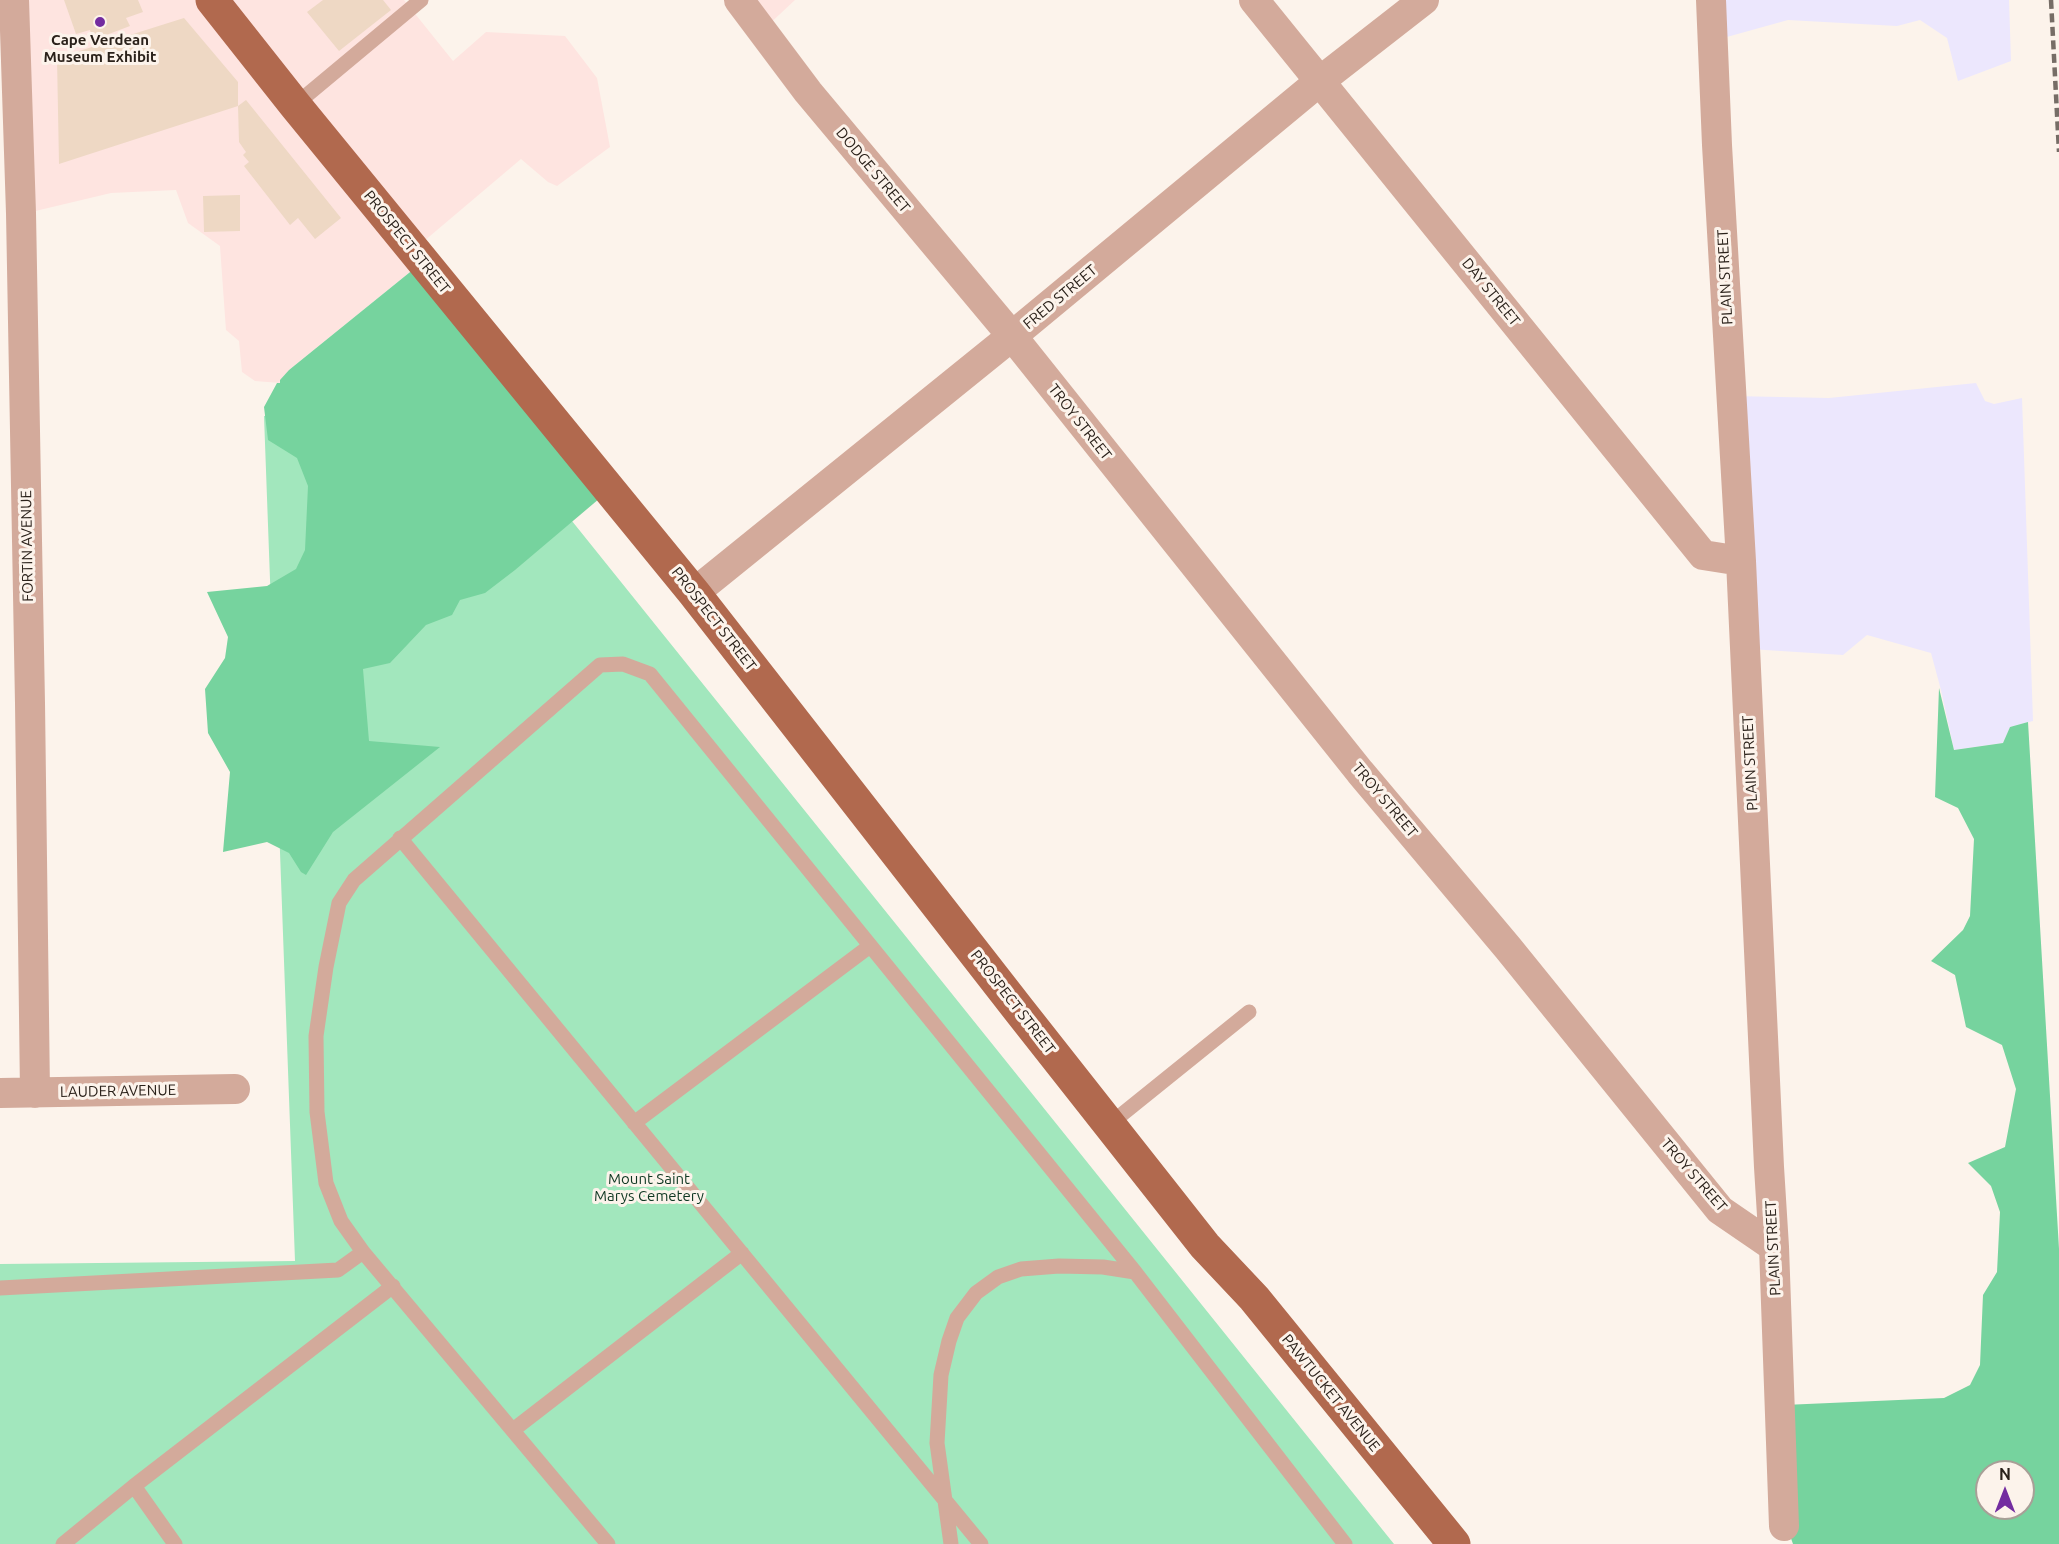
<!DOCTYPE html>
<html>
<head>
<meta charset="utf-8">
<style>
	body { margin:0 }
	#map { position:relative; width:2059px; height:1544px; overflow:hidden; background:#fcf3eb; font-family:Ubuntu,sans-serif }
	canvas { display:block }
	.north { position:absolute; left:1975px; top:1460px; width:60px; height:60px; box-sizing:border-box; background:#fcf3eb; border:2px solid #a89f97; border-radius:50%; rotate:0deg; font-size:16px; font-weight:700; line-height:24px; text-align:center; color:#2a211a }
	.north::after { content:''; display:block; margin:auto; width:21px; height:27px; background:#732ca0; clip-path:polygon(50% 0,100% 100%,50% 72%,0 100%) }
</style>
</head>
<body>
<div id="map">
<canvas width="2059" height="1544"></canvas>
<div class="north">N</div>
</div>
<script>
const ctx = document.querySelector('canvas').getContext('2d');
ctx.lineJoin = 'round';
function paint(path, color) {
  ctx.fillStyle = color;
  ctx.fill(path, 'evenodd');
}
function shape(rows) {
  const path = new Path2D();
  for (const r of rows) {
    path.moveTo(r[0], r[1]);
    for (let i = 2; i < r.length; i += 2) path.lineTo(r[i], r[i + 1]);
  }
  return path;
}
function trace(path, color, width, dash) {
  ctx.strokeStyle = color;
  ctx.lineWidth = width;
  ctx.lineCap = dash ? 'butt' : 'round';
  ctx.setLineDash(dash || []);
  ctx.stroke(path);
}
function write(font, color, halo, rows, align = 'center') {
  ctx.font = font + ' Ubuntu,sans-serif';
  ctx.lineWidth = 6;
  ctx.setLineDash([]);
  ctx.textBaseline = 'middle';
  ctx.strokeStyle = halo;
  ctx.fillStyle = color;
  for (const [text, x, y, turn = 0] of rows) {
    ctx.save();
    ctx.translate(x, y);
    ctx.rotate((+turn || 0) * Math.PI / 180);
    ctx.textAlign = isNaN(turn) ? turn : align;
    if (halo) ctx.strokeText(text, 0, 0);
    ctx.fillText(text, 0, 0);
    ctx.restore();
  }
}
paint(shape([
	[29,0,404,0,453,61,486,32,565,36,597,78,610,147,557,186,548,182,521,159,417,247,420,264,289,370,280,383,255,381,242,372,239,341,226,330,220,246,188,223,176,190,111,193,27,213,25,150],
	[734,0,795,0,764,29]
]), '#fee4e0');
paint(shape([
	[1715,0,2009,0,2011,61,1958,81,1947,38,1920,20,1897,26,1788,20,1716,40],
	[1976,383,1985,401,1994,404,2022,398,2033,721,2010,727,2003,743,1954,750,1941,690,1931,653,1867,635,1843,655,1750,649,1732,396,1829,398]
]), '#ece7fd');
paint(shape([
	[482,409,1394,1544,0,1544,0,1264,295,1261,264,416]
]), '#a2e7bd');
paint(shape([
	[420,264,606,493,515,570,485,593,460,600,452,615,426,625,390,663,363,669,369,741,440,747,333,832,306,875,301,872,289,853,267,842,223,852,230,772,208,733,205,689,225,658,228,637,207,592,267,586,296,569,305,550,308,486,297,458,268,440,264,407,277,383,280,383,280,380,289,370],
	[1939,688,1954,750,2003,743,2010,727,2028,722,2059,1249,2059,1544,1793,1544,1787,1527,1784,1405,1944,1398,1970,1385,1980,1365,1983,1295,1997,1272,2000,1212,1991,1186,1968,1163,2005,1147,2016,1089,2002,1045,1966,1027,1955,975,1931,961,1963,930,1970,916,1974,839,1958,808,1935,797],
	[1987,1472,2023,1472,2023,1508,1987,1508]
]), '#76d39e');
paint(shape([
	[64,0,138,0,143,12,126,18,130,26,93,40,90,30,76,34],
	[323,0,383,0,391,10,339,51,307,12],
	[184,18,238,82,238,106,59,164,57,58],
	[246,100,341,218,315,239,298,218,290,225,244,166,249,162,243,155,246,152,239,142,238,106],
	[240,195,240,231,204,232,203,196]
]), '#eed8c4');
trace(shape([
	[295,105,421,0],
	[400,838,981,1544],
	[634,1123,870,946],
	[1110,1124,1249,1012],
	[0,1288,338,1270,363,1252],
	[513,1430,742,1253],
	[134,1486,175,1544],
	[63,1544,134,1486,393,1286],
	[608,1544,363,1252,341,1221,326,1183,317,1112,316,1036,326,967,339,903,354,880,600,665,623,664,650,674,1135,1272,1345,1544],
	[951,1544,937,1443,941,1375,949,1341,957,1318,976,1293,998,1277,1021,1269,1059,1266,1103,1267,1135,1272]
]), '#d3aa9b', 15);
trace(shape([
	[14,0,21,213,30,703,35,1093],
	[739,0,808,92,1012,336,1360,772,1508,948,1720,1210,1774,1247],
	[1254,0,1703,555,1741,561],
	[1711,0,1717,145,1741,561,1769,1167,1774,1247,1784,1526],
	[694,593,1012,336,1320,81,1424,0],
	[0,1093,235,1089]
]), '#d3aa9b', 30);
trace(shape([
	[212,0,295,105,694,593,1019,1010,1205,1246,1254,1298,1454,1544]
]), '#b1694e', 33);
trace(shape([
	[2051,0,2059,152]
]), '#766d66', 4.5, [9, 4.5]);
for (const [x, y, r, color] of [
	[100,22,6,"#732ca0"]
]) {
  const dot = new Path2D();
  dot.arc(x, y, r, 0, 2 * Math.PI);
  ctx.fillStyle = color;
  ctx.fill(dot);
  trace(dot, '#fcf3eb', 2);
}
write('bold 15px', '#2a211a', '#fcf3eb', [
	["Cape Verdean",100,40],
	["Museum Exhibit",100,57]
]);
write('15px', '#2a211a', '#fcf3eb', [
	["DODGE STREET",873,170,50],
	["PROSPECT STREET",407,242,51],
	["PLAIN STREET",1725,277,-93],
	["DAY STREET",1491,292,51],
	["FRED STREET",1060,297,-40],
	["TROY STREET",1080,422,52],
	["FORTIN AVENUE",27,546,-91],
	["PROSPECT STREET",714,619,52],
	["PLAIN STREET",1750,763,-93],
	["TROY STREET",1385,800,50],
	["PROSPECT STREET",1013,1002,52],
	["LAUDER AVENUE",118,1091,-1],
	["TROY STREET",1694,1175,49],
	["PLAIN STREET",1773,1248,-93],
	["PAWTUCKET AVENUE",1331,1393,51]
]);
write('15px', '#0e3722', '#fcf3eb', [
	["Mount Saint",649,1179],
	["Marys Cemetery",649,1196]
]);
</script>
</body>
</html>
